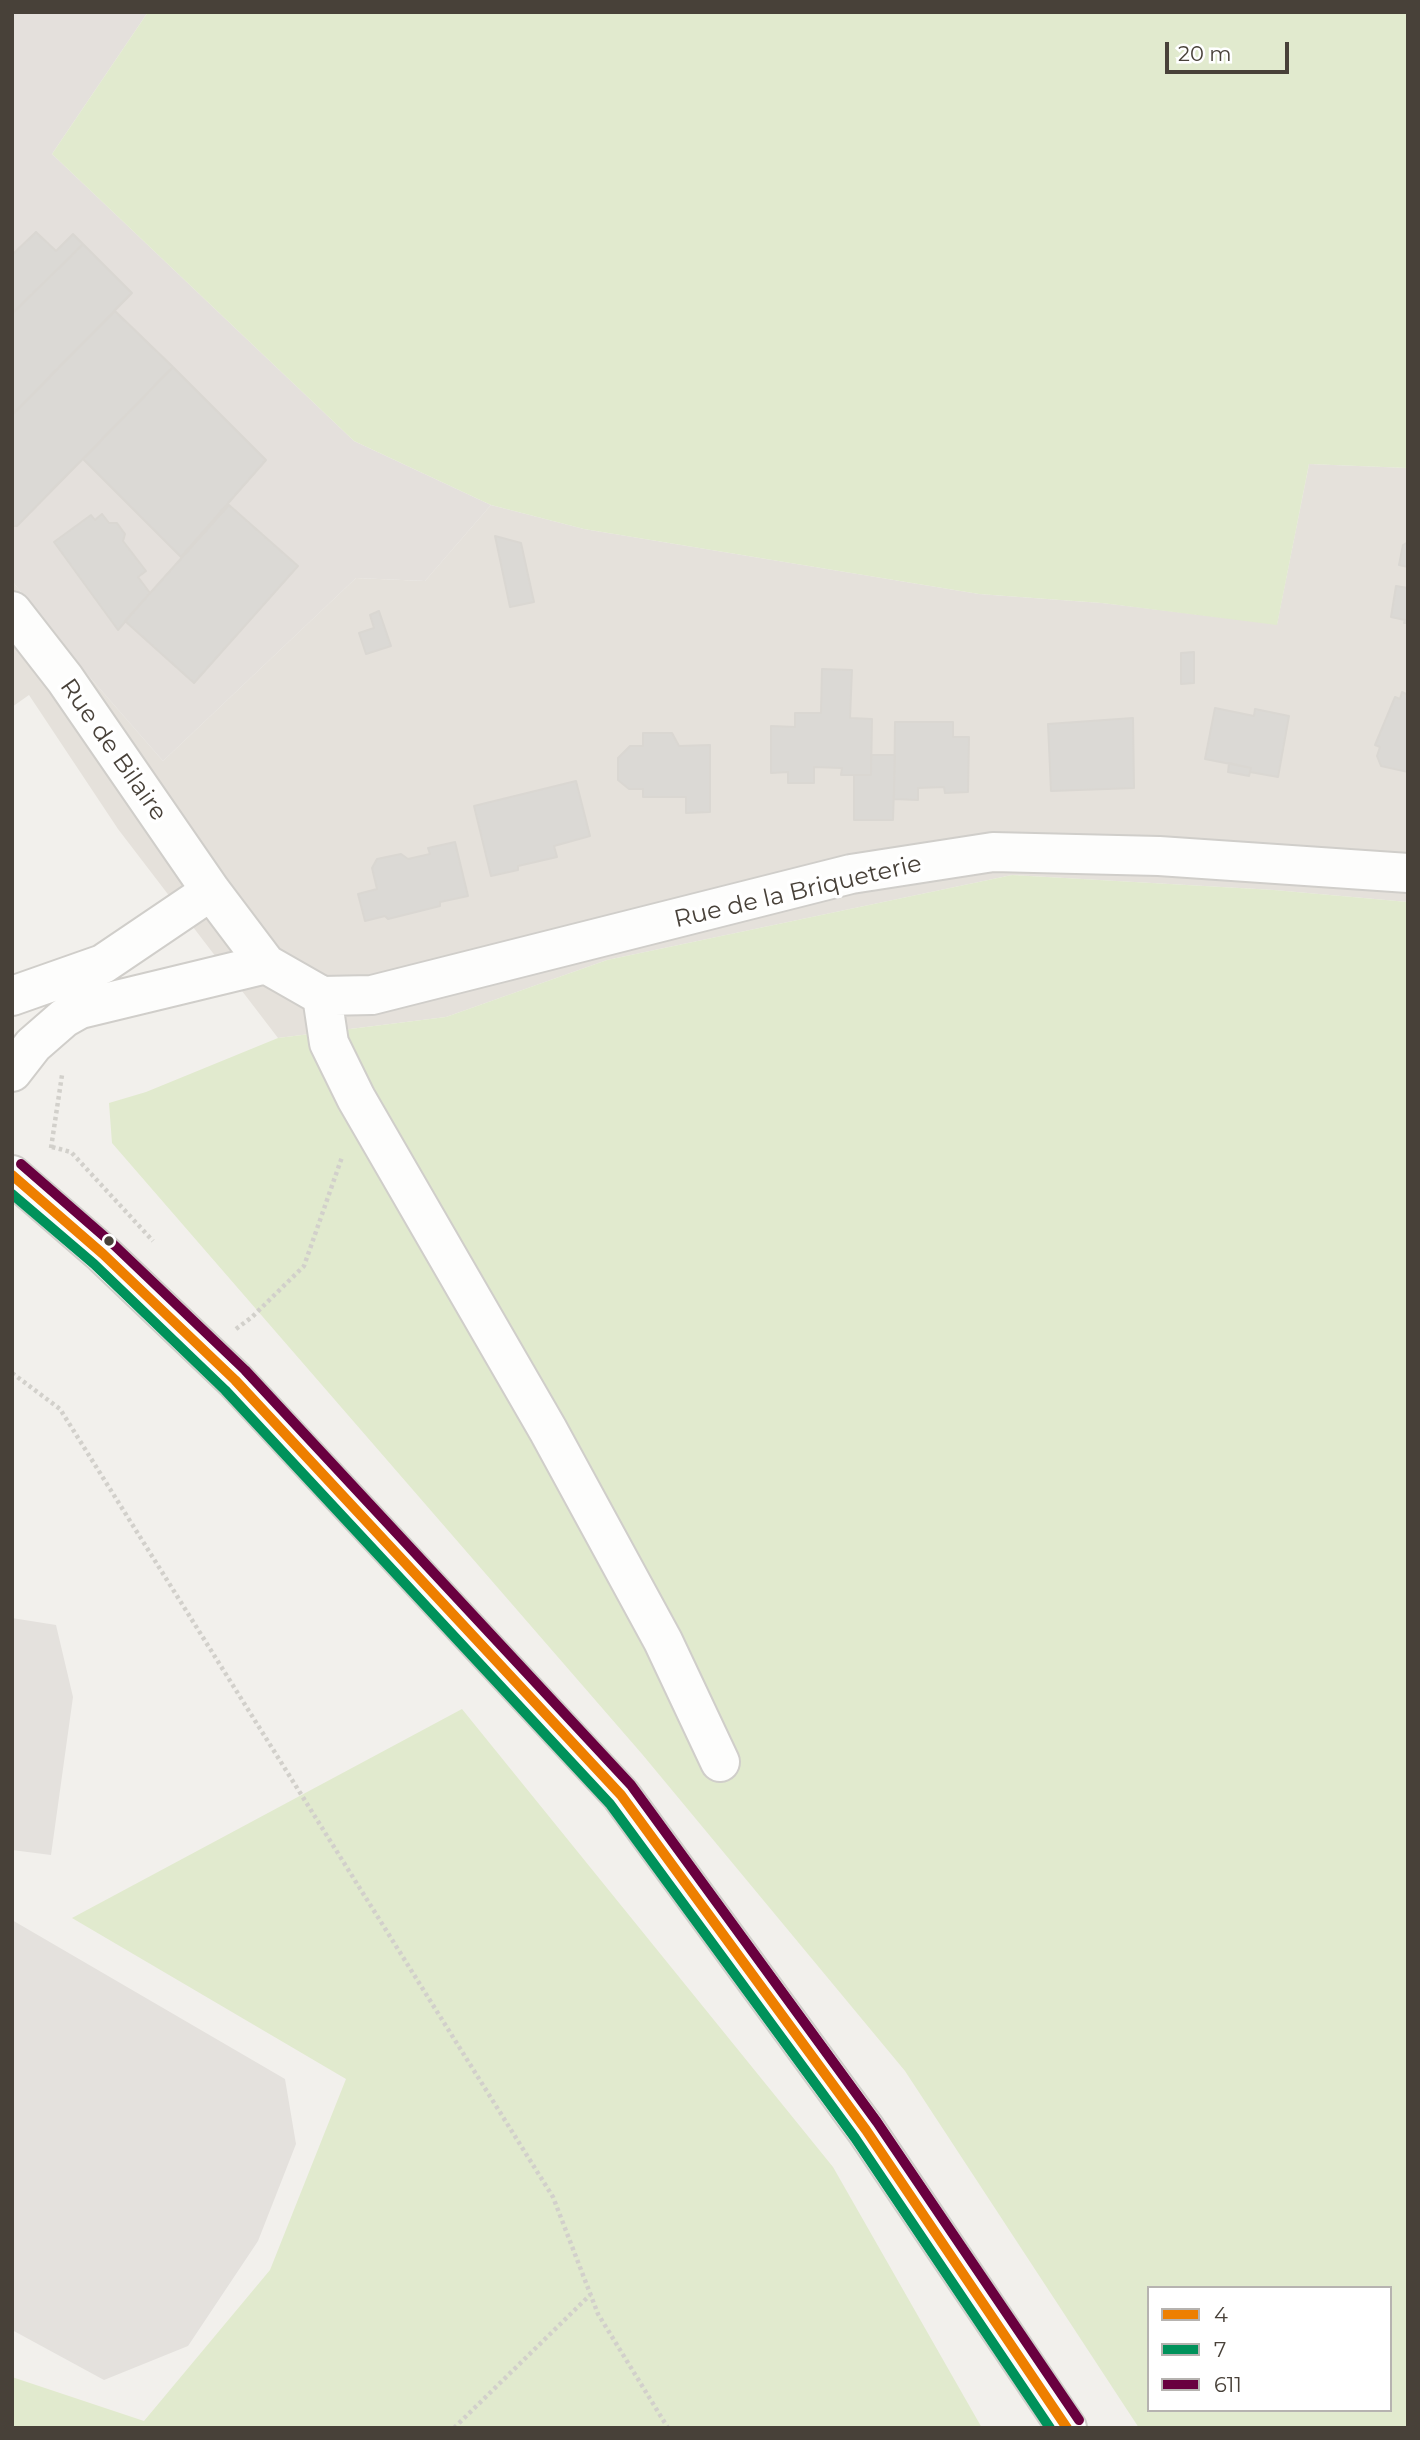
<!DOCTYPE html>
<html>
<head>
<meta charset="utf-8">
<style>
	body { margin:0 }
	#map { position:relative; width:1420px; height:2440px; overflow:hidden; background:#f2f0ec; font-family:Montserrat,sans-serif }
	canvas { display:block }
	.frame { position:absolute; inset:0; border:14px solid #484139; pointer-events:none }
	.legend { position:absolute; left:1147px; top:2286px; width:245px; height:126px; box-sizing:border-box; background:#fff; border:2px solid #b6b3b0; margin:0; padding:9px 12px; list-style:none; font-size:21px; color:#484139 }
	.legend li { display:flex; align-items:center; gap:14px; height:35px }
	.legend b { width:35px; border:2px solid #b6b3b0 }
	.scale { position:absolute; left:1165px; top:42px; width:124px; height:32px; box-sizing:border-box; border:4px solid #484139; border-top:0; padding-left:9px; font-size:21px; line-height:24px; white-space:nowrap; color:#484139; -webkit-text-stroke:5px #fff; paint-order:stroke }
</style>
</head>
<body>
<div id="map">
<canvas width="1420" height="2440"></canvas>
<div class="frame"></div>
<ul class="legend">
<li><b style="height:9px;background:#ee7f00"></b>4</li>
<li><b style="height:9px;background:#00925b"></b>7</li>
<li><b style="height:9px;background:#69003f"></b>611</li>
</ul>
<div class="scale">20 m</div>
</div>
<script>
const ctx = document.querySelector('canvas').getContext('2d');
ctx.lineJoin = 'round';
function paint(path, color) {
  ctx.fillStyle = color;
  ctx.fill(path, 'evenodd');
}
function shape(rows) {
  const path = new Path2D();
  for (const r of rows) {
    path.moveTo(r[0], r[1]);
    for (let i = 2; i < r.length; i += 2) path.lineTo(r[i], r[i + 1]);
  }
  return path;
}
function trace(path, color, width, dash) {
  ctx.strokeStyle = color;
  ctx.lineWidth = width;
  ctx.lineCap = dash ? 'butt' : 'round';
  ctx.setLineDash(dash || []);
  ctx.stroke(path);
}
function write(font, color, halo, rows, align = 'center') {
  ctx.font = font + ' Montserrat,sans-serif';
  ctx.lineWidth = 7;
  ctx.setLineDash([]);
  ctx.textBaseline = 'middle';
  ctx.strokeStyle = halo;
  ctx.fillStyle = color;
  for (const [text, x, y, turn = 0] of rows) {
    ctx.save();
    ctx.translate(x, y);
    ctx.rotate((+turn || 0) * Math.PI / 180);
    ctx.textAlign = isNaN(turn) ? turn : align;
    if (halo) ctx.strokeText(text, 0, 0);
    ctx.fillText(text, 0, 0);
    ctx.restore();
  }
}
paint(shape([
	[1309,464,1408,468,1408,902,1274,890,1012,875,607,960,446,1017,278,1038,118,829,29,695,12,707,12,581,86,673,163,761,356,578,425,581,491,505,584,529,979,594,1102,603,1277,624]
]), '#e5e1db');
paint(shape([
	[12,12,148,12,52,154,354,441,491,505,425,581,356,578,163,761,86,673,12,581]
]), '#e4e0dc');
paint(shape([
	[148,12,1408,12,1408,468,1309,464,1277,625,1102,603,979,594,584,529,491,505,354,441,52,154],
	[1012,875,1274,890,1408,902,1408,2428,1139,2428,905,2071,642,1754,112,1143,109,1103,146,1092,278,1038,446,1017,607,960],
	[1149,2288,1390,2288,1390,2410,1149,2410],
	[462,1709,833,2167,982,2428,12,2428,12,2377,144,2421,270,2270,346,2079,72,1918]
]), '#e1eace');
paint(shape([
	[12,1618,56,1625,73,1697,51,1855,12,1850],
	[12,1920,285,2079,296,2144,258,2241,188,2346,104,2380,12,2330]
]), '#e4e1dd');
const building = shape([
	[36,232,56,251,73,234,83,244,12,314,12,255,36,232],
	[83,244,132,293,12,415,12,314,83,244],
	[115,311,173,367,17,526,12,526,12,415,115,311],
	[173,367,266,460,181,557,83,459,173,367],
	[229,505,298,566,194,683,125,621,229,505],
	[102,514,109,523,117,523,125,534,123,541,146,571,138,577,150,593,118,630,54,542,91,515,95,520,102,514],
	[495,536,521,543,534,602,510,607,495,536],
	[1408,542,1408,567,1399,565,1403,545,1408,542],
	[1396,586,1408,588,1408,623,1404,623,1405,620,1391,617,1396,586],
	[379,611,391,646,366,654,359,633,374,628,370,615,379,611],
	[1194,652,1194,683,1181,684,1181,653,1194,652],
	[822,669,852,670,850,718,872,719,871,775,841,775,842,768,814,767,814,783,788,783,788,772,771,773,771,726,795,727,795,713,821,713,822,669],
	[1402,692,1408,695,1408,772,1381,766,1377,756,1380,747,1375,745,1395,697,1400,699,1402,692],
	[1215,708,1254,716,1255,709,1289,716,1278,777,1250,772,1251,768,1205,759,1215,708],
	[1133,718,1134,788,1051,791,1048,724,1133,718],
	[895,722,953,722,953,737,969,737,968,792,945,793,944,787,918,788,918,800,894,799,895,722],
	[643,733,672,733,679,746,710,745,710,812,686,813,686,797,643,797,643,789,629,789,618,780,618,758,630,746,643,746,643,733],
	[871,755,895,755,893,820,854,820,854,775,871,775,871,755],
	[1229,763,1251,768,1249,776,1228,772,1229,763],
	[576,781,590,836,554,846,557,857,518,866,518,870,491,876,474,806,576,781],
	[455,842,468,896,440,902,440,906,388,919,385,916,365,921,358,894,377,889,372,868,377,859,401,854,408,859,430,854,428,848,455,842]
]);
paint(building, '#dbd9d5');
trace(building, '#dad7d2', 2);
const minor = shape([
	[12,611,65,679,211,891,266,964,322,996,372,995,851,874,993,852,1159,856,1408,873],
	[12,996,103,964,211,891],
	[322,996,329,1043,356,1098,548,1430,663,1641,720,1762],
	[12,1072,33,1045,64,1018,80,1009,266,964],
	[12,1175,103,1254,235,1380,621,1795,866,2130,1067,2428]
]);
trace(minor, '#d0ceca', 42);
trace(shape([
	[52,1147,71,1152,153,1241],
	[51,1148,62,1075],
	[236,1329,252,1317,304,1266,342,1157],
	[12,1373,60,1409,553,2197,598,2314,668,2428],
	[454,2428,590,2295]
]), '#d2d0cb', 4.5, [3.5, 3.5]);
trace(minor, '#fdfdfc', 38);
trace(shape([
	[12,1175,103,1254,235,1380,621,1795,866,2130,1067,2428]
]), '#ee7f00', 10);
trace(shape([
	[12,1194,94,1264,225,1390,610,1804,855,2138,1050,2428]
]), '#00925b', 10);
trace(shape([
	[21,1164,113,1244,245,1370,631,1785,877,2122,1079,2420]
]), '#69003f', 10);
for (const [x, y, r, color] of [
	[109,1241,6,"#484139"]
]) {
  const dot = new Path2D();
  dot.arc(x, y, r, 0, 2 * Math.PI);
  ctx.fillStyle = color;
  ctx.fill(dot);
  trace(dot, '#fff', 2.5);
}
write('24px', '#484139', '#fff', [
	["Rue de Bilaire",113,750,55],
	["Rue de la Briqueterie",798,892,-13]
]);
</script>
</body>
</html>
